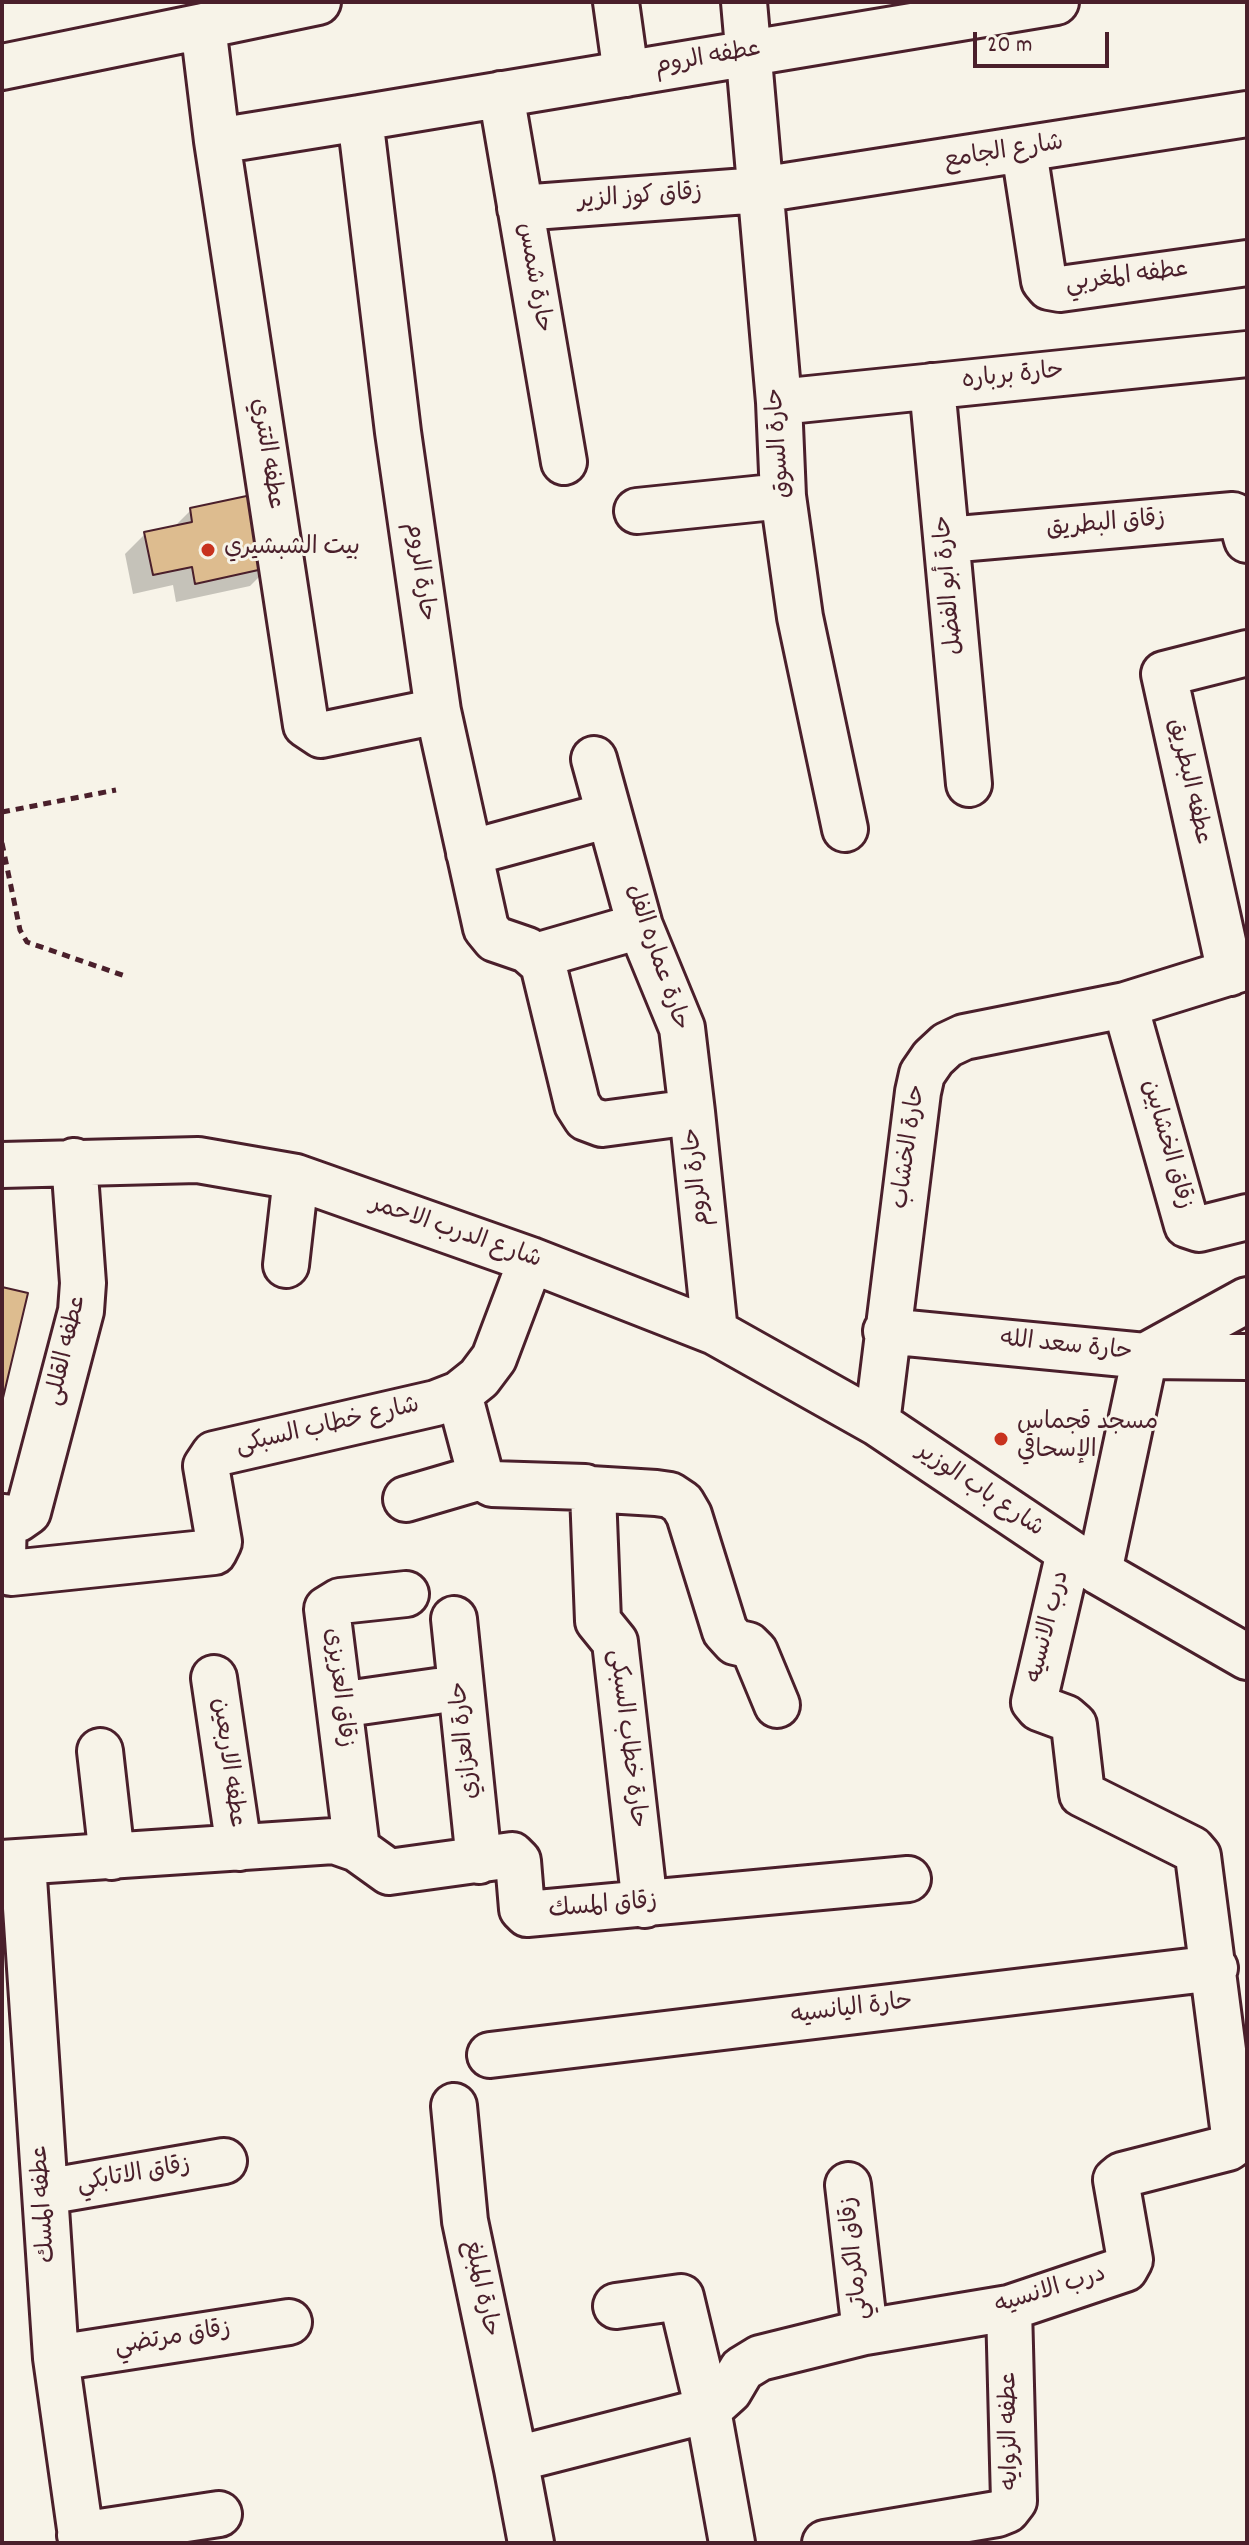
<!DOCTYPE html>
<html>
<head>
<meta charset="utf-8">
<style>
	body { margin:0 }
	#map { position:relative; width:1249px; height:2545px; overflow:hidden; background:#f7f3e8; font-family:Dekko,sans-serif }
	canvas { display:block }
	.frame { position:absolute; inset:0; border:4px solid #4a1f2b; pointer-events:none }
	.scale { position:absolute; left:973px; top:32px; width:136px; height:36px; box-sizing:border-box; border:4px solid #4a1f2b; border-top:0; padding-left:10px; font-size:24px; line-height:28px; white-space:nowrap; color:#4a1f2b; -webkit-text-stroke:6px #f7f3e8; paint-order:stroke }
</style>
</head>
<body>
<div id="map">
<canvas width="1249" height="2545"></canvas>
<div class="frame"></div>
<div class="scale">20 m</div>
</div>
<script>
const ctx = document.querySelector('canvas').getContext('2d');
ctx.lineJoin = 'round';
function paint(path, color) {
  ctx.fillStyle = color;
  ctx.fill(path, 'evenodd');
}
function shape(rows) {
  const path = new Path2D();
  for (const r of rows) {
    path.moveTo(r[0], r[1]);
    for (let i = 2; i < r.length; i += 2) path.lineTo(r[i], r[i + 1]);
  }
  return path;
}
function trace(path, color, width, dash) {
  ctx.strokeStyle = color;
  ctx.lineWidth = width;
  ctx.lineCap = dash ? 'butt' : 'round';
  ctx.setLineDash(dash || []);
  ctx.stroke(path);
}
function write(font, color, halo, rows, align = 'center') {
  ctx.font = font + ' Dekko,"Playpen Sans Arabic",sans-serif';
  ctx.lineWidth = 6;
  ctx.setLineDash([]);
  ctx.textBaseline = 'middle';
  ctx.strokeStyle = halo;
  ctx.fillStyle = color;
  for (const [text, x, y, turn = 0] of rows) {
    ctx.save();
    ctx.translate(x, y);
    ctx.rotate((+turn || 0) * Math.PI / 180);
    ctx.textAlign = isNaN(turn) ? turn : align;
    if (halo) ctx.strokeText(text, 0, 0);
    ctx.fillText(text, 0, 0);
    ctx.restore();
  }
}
paint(shape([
	[191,510,269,567,250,586,176,602,173,585,133,594,125,554,145,534,173,528]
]), '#0003');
const building = shape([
	[256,494,272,567,195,584,192,567,153,575,144,532,192,522,190,508,256,494],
	[2,1287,28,1293,2,1402,2,1287]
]);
paint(building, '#ddbc8f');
trace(building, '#4a1f2b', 2);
const minor = shape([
	[616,2,626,74],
	[744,2,779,402,783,496,800,617,845,829],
	[203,26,318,2],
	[2,67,203,26,217,141,360,118,398,432,438,711,486,928,495,939,527,950,543,964,577,1104,586,1118,602,1124,692,1112,715,1332],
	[501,94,564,462],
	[360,118,1056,2],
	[217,141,306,725,321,735,438,711],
	[1024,151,1044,281,1049,287,1060,289,1247,263],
	[520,208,760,190,1247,114],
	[932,386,969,784],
	[779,402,1247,354],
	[637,511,783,496],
	[947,540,1233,515,1241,519,1247,540],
	[594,759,640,926,682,1028,692,1112],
	[469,853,609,815],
	[536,956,640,926],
	[1230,973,1164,674,1247,653],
	[1125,1005,1187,1225,1199,1229,1247,1217],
	[2,1165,198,1160,296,1177,531,1260,715,1332,877,1423,1099,1572,1247,1657],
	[286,1265,296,1177],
	[886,1331,1145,1356,1247,1357],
	[459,1394,481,1477,492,1484,585,1487,593,1493,598,1621,615,1642,645,1905],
	[877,1423,918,1092,922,1074,933,1058,947,1045,964,1037,1125,1005,1247,967],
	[590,1489,656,1493,670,1495,682,1503,689,1515,725,1631,735,1642,748,1645,755,1652,777,1705],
	[406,1499,481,1477],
	[2,1517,18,1519,28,1512,81,1311,83,1283,74,1161],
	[4,1517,3,1557,11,1573,214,1552,219,1542,206,1466,214,1454,436,1403,459,1394,479,1378,494,1358,531,1260],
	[1099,1572,1145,1356,1247,1300],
	[454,1619,479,1861],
	[214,1678,239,1848],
	[339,1705,437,1691],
	[100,1751,112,1857],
	[357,1849,327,1609,340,1601,406,1594],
	[2,1863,334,1841,357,1849,389,1872,512,1855,518,1861,522,1909,527,1914,908,1879],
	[23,1863,56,2358,82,2543],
	[490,2055,1215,1968],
	[454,2106,465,2221,517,2469],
	[848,2185,865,2332],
	[45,2192,224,2161],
	[616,2306,681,2297,708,2410,732,2543],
	[56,2358,289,2322],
	[80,2535,219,2514],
	[531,2543,517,2469,524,2457,708,2410,729,2391,742,2369,760,2358,865,2332,1009,2308,1125,2269,1130,2260,1116,2180,1122,2175,1228,2148,1235,2143,1198,1856,1192,1849,1082,1794,1074,1725,1066,1718,1039,1708,1034,1702,1069,1552],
	[825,2543,997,2514,1007,2510,1014,2501,1009,2308]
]);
trace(minor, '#4a1f2b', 50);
trace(shape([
	[2,812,116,790],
	[2,843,20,930,27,942,125,976]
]), '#4a1f2b', 5, [8, 6]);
trace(minor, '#f7f3e8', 44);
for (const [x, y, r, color] of [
	[208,550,8,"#c8321e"],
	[1001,1439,8,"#c8321e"]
]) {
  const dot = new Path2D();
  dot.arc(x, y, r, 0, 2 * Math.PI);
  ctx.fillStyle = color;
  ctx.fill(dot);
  trace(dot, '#f7f3e8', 3);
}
write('24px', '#4a1f2b', '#f7f3e8', [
	["عطفه الروم",708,60,-10],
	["شارع الجامع",1004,154,-9],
	["زقاق كوز الزير",640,199,-4],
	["حارة شمس",532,278,80],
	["عطفه المغربي",1127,279,-7],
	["حارة برباره",1013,378,-6],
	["حارة السوق",781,443,-94],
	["عطفه التتري",265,454,81],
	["زقاق البطريق",1106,526,-5],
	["حارة الروم",418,572,82],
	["حارة أبو الفضل",951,585,-95],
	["عطفه البطريق",1187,782,77],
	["حارة عماره الفل",655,958,71],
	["زقاق الخشابين",1165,1145,74],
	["حارة الخشاب",911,1147,-82],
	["حارة الروم",699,1177,-96],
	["شارع الدرب الاحمر",455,1234,19],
	["حارة سعد الله",1066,1348,6],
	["عطفه القللى",68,1351,-77],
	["شارع خطاب السبكى",328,1428,-13],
	["شارع باب الوزير",979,1492,34],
	["درب الانسيه",1050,1627,-76],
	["زقاق العزيزى",337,1688,83],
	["حارة خطاب السبكى",625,1739,83],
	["حارة العزازي",467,1740,-96],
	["عطفه الاربعين",226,1763,82],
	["زقاق المسك",603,1908,-5],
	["حارة اليانسيه",852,2011,-7],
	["زقاق الاتابكي",134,2177,-10],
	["عطفه المسك",46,2204,-94],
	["زقاق الكرماتي",857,2258,-96],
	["حارة المبلغ",479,2289,78],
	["درب الانسيه",1051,2292,-17],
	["زقاق مرتضي",173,2340,-9],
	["عطفه الزوايه",1012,2431,-91]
]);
write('24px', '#4a1f2b', '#f7f3e8', [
	["بيت الشبشيري",224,550],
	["مسجد قجماس",1017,1425],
	["الإسحاقي",1017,1453]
], 'left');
</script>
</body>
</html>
